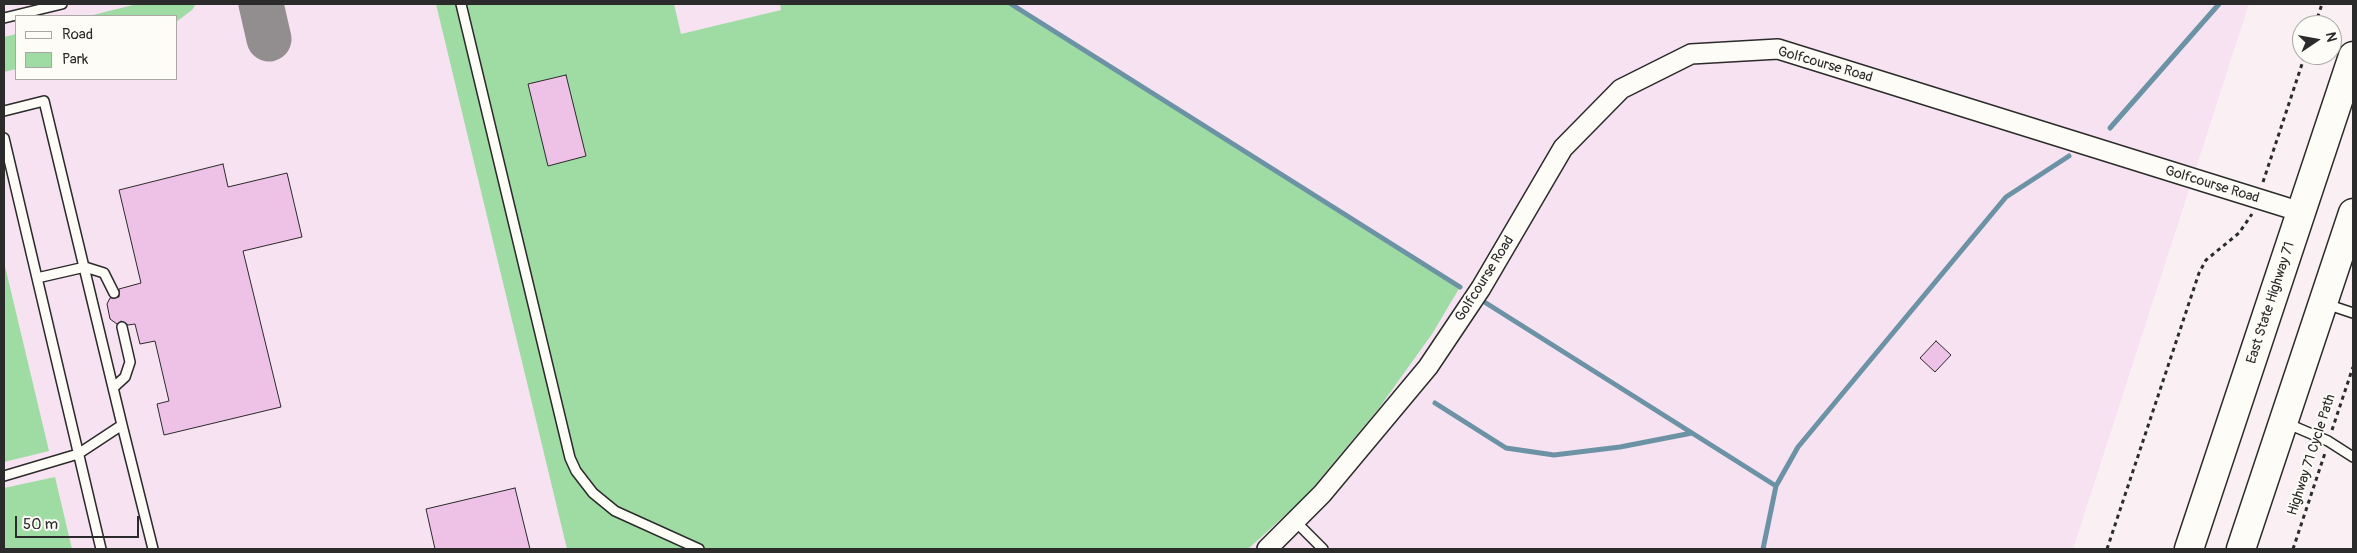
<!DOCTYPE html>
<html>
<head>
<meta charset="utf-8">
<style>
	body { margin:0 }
	#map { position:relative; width:2357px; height:553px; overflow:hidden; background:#faf0f4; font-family:Pangolin,sans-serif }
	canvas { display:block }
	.frame { position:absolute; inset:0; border:5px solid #2b2b2b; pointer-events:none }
	.legend { position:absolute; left:15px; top:15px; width:162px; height:65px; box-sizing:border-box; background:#fdfcf7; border:1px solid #a9a8a5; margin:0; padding:6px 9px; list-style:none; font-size:15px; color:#2b2b2b }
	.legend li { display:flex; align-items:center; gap:10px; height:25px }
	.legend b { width:25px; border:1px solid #a9a8a5 }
	.north { position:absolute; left:2292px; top:15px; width:50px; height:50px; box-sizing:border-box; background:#fdfcf7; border:1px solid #a9a8a5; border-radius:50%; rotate:78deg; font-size:14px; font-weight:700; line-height:20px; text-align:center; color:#2b2b2b }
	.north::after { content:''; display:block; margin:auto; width:18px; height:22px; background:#2b2b2b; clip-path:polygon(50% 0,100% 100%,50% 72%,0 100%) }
	.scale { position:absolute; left:15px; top:516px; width:124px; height:22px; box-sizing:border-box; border:2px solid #2b2b2b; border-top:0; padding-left:6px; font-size:15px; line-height:18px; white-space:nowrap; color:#2b2b2b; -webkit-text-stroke:4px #fdfcf7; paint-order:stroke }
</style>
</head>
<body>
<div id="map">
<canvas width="2357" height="553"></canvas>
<div class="frame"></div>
<ul class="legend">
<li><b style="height:6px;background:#fdfcf7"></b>Road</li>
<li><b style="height:14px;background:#9edca4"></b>Park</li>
</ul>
<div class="north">N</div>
<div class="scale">50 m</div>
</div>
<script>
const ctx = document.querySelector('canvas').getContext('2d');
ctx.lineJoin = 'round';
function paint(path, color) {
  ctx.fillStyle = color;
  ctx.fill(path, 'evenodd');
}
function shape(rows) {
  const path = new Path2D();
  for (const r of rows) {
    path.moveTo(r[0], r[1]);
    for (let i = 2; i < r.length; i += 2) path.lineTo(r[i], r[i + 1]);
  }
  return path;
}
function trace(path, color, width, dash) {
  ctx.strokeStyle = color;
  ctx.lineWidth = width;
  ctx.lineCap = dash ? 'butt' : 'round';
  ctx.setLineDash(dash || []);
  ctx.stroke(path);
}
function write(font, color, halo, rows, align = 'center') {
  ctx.font = font + ' Pangolin,sans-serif';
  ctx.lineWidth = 4;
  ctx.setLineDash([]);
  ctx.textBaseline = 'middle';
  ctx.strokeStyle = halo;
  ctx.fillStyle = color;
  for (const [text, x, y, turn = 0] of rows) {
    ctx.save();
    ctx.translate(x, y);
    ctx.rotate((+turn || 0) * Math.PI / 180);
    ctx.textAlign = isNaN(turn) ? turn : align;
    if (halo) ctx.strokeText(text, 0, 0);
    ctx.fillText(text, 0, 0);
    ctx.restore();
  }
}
paint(shape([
	[4,4,2249,4,2073,549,4,549],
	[16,16,176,16,176,79,16,79]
]), '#f6e2f0');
paint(shape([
	[137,4,196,4,192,10,176,22,176,16,89,16],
	[436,4,674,4,681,34,781,10,780,4,1011,4,1460,287,1432,334,1379,408,1305,497,1248,549,567,549],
	[16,34,16,69,4,72,4,37],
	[4,262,49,451,4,462],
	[55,477,72,549,4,549,4,488]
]), '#9edca4');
trace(shape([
	[1011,4,1460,287],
	[2110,128,2219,4],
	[1486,303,1776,486],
	[1435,403,1506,448,1554,455,1620,447,1692,433],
	[1763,549,1776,486,1798,447,2006,197,2069,156]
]), '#6b92a5', 5);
trace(shape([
	[261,4,269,39]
]), '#928e90', 45);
const building = shape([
	[566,75,586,156,548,166,528,84,566,75],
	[223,164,228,187,287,173,302,237,243,251,281,407,164,435,157,404,169,401,155,341,140,344,135,324,128,325,121,321,117,324,110,319,107,304,110,298,119,297,119,289,141,283,119,190,223,164],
	[1936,341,1951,355,1935,372,1920,358,1936,341],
	[515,488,530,549,435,549,426,509,515,488]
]);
paint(building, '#eec1e6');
trace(building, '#2b2b2b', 1);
const service = shape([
	[461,4,570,458,576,471,593,493,615,511,699,549],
	[4,18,62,4],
	[4,111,44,101,122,425,78,454,4,476],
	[4,138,101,549],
	[37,278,85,267,104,273,114,293],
	[2326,304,2353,313],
	[113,388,125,377,130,362,122,327],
	[2286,423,2328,441,2353,457],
	[122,425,153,549],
	[1295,521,1323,549]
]);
const minor = shape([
	[1267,549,1322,494,1428,367,1481,288,1563,148,1621,89,1691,54,1778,49,2301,212]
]);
const trunk = shape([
	[2189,549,2353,56],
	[2241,549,2353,213]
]);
trace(service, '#2b2b2b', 12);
trace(minor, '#2b2b2b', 22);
trace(trunk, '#2b2b2b', 31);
trace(shape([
	[2315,25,2322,4],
	[2263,182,2305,55],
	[2332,430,2353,367],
	[2107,549,2199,273,2206,260,2239,233,2252,214],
	[2293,549,2325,453]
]), '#2b2b2b', 3, [4, 4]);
trace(service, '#fdfcf7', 9);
trace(minor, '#fdfcf7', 19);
trace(trunk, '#fdfcf7', 28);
write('14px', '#2b2b2b', '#fdfcf7', [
	["Golfcourse Road",1825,65,16],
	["Golfcourse Road",2212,185,17],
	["Golfcourse Road",1485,279,-58],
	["East State Highway 71",2271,303,-72],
	["Highway 71 Cycle Path",2312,455,-72]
]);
</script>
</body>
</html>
